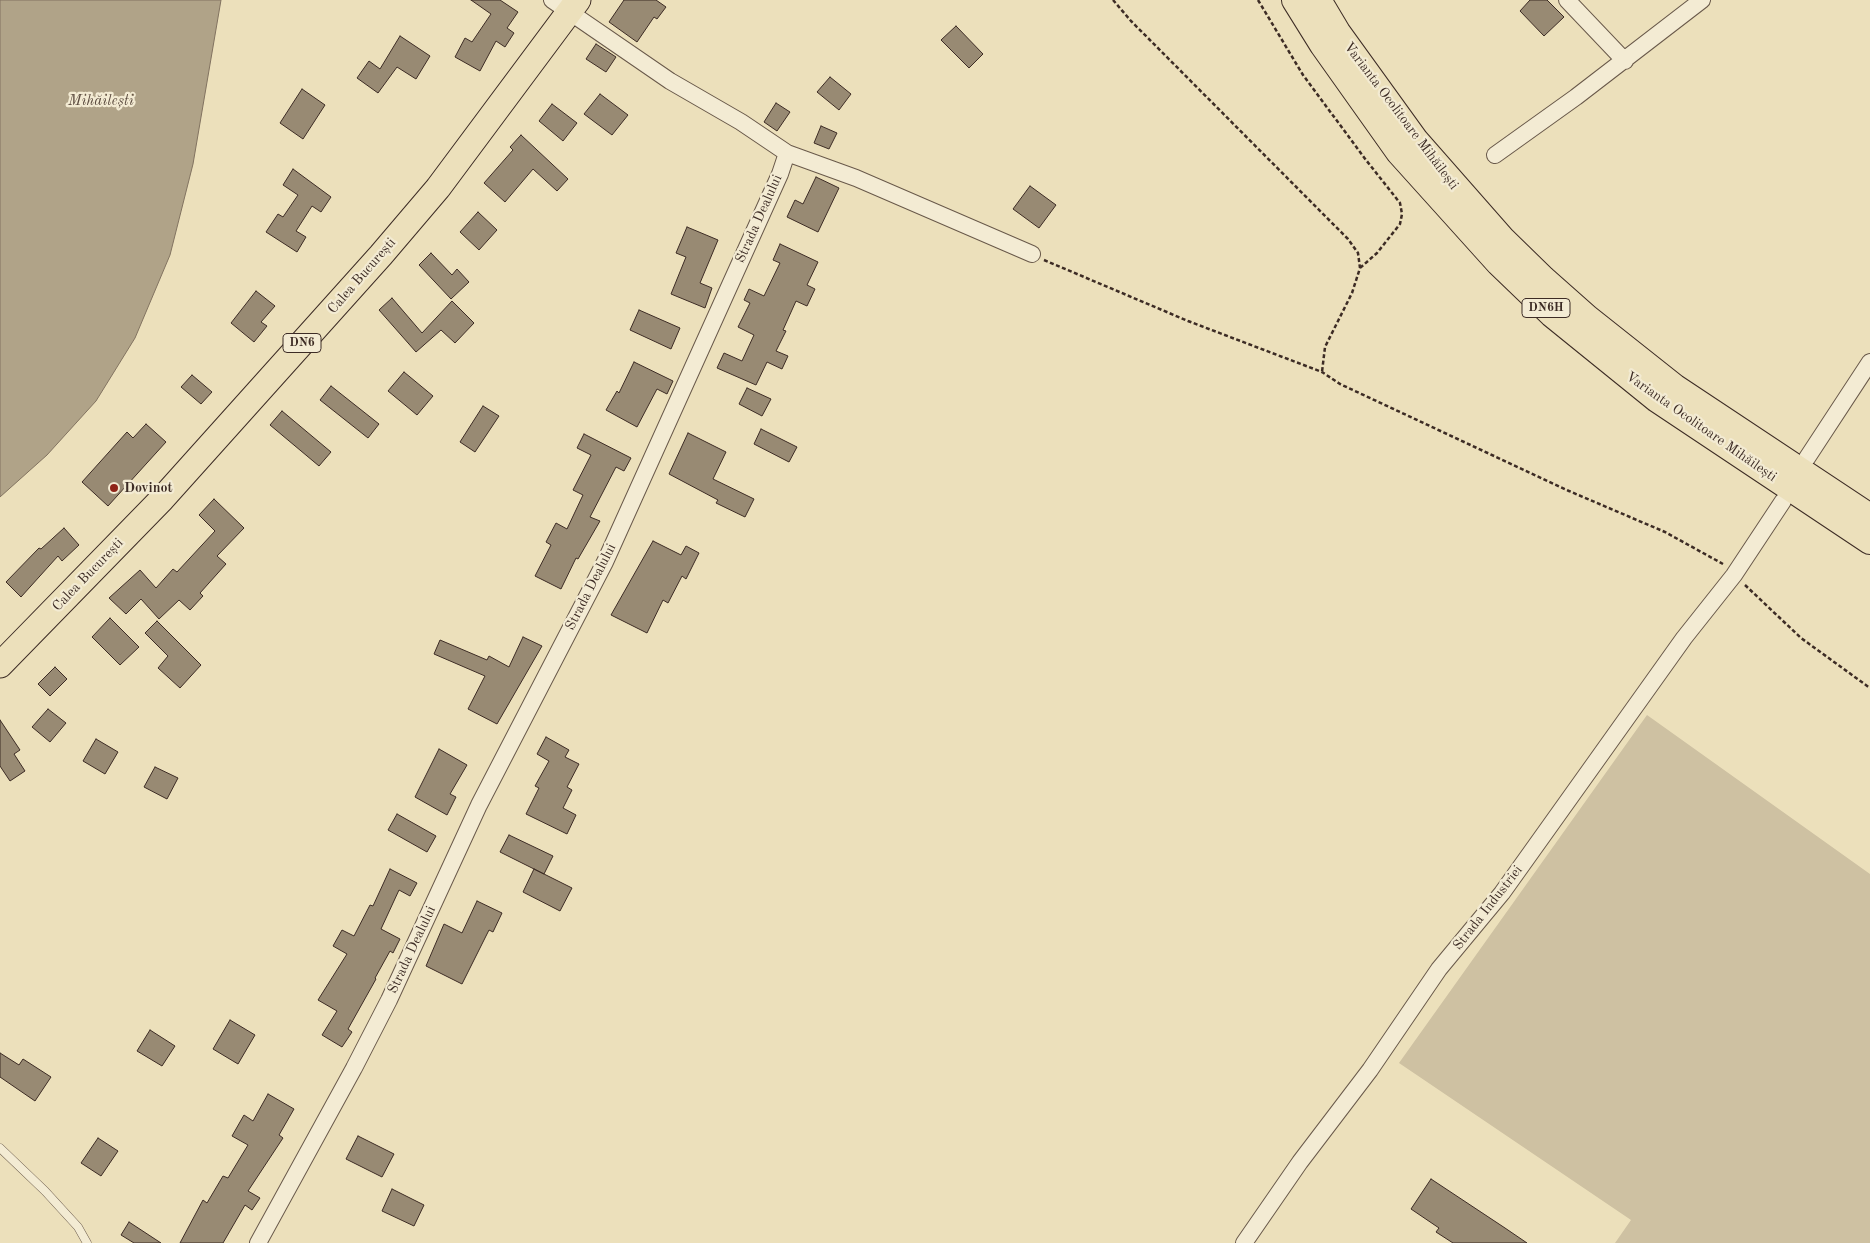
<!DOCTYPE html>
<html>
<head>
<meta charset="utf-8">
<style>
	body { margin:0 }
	canvas { display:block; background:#ece0bb }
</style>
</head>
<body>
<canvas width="1870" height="1243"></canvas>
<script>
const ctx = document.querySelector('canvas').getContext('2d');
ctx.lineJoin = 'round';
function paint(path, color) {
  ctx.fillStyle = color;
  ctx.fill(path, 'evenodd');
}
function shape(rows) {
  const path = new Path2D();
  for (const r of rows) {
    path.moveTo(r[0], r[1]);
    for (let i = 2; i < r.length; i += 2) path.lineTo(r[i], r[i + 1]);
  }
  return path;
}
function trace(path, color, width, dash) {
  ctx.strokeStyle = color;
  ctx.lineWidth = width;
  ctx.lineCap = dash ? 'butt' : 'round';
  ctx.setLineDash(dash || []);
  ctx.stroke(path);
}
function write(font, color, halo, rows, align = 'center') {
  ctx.font = font + ' "Old Standard TT",serif';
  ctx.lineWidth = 4.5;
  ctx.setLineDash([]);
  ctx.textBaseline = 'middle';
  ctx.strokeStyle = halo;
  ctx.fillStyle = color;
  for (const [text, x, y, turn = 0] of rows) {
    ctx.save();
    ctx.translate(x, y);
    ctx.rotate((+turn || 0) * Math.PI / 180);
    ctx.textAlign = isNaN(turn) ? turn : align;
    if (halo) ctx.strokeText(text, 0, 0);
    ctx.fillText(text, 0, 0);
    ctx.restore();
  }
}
paint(shape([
	[1647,715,1870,874,1870,1243,1615,1243,1631,1220,1399,1063]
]), '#cec1a2');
const water = shape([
	[0,0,221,0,193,164,170,255,135,338,96,401,47,455,0,497,0,0]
]);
paint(water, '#b0a388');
trace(water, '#827360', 1);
const building = shape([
	[471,0,500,0,518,12,507,28,514,33,505,47,496,41,480,71,455,57,465,38,472,42,491,14,471,0],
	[624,0,656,0,666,7,657,19,654,17,637,42,609,22,624,0],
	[1530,0,1547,0,1564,17,1544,36,1520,11,1530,0],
	[956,26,983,54,969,68,941,40,956,26],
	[400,36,430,56,416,79,397,67,378,93,357,78,369,61,380,69,400,36],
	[596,44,616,57,606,72,586,59,596,44],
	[830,77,851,94,839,110,817,92,830,77],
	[302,89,325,105,303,139,280,123,302,89],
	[600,94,628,115,612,135,584,114,600,94],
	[776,103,790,112,777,131,764,122,776,103],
	[552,104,577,123,563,141,539,121,552,104],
	[821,126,837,133,829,149,814,143,821,126],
	[521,135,568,179,557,191,533,169,505,202,484,183,513,150,510,147,521,135],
	[293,169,331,197,321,212,312,206,296,231,306,237,297,252,266,232,278,214,283,217,298,195,283,185,293,169],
	[816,177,839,188,818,232,787,217,795,200,803,204,816,177],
	[1030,186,1056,205,1039,228,1013,209,1030,186],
	[478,212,497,230,479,250,460,232,478,212],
	[687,227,718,240,700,283,712,288,705,308,671,294,686,257,676,253,687,227],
	[780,244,818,262,807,285,815,289,807,306,796,301,783,330,786,331,776,351,788,356,782,369,767,362,756,385,717,368,724,353,742,361,754,335,738,327,750,303,744,300,749,289,764,296,780,263,773,260,780,244],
	[431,253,452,275,457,269,469,282,451,299,419,265,431,253],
	[256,291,275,306,261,322,267,326,254,342,231,323,256,291],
	[392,298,422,333,452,301,474,323,455,343,441,330,416,352,379,310,392,298],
	[639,310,680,328,671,349,630,330,639,310],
	[634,362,673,381,667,394,657,389,637,427,606,410,617,391,619,393,634,362],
	[404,372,433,396,417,415,388,391,404,372],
	[192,375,212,392,201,404,181,387,192,375],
	[331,386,379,424,368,438,320,400,331,386],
	[747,388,771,399,762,416,739,404,747,388],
	[483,406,499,416,475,452,460,442,483,406],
	[282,411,331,452,319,466,270,425,282,411],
	[146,424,166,442,108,506,82,482,127,432,133,438,146,424],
	[761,429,797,447,789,462,754,444,761,429],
	[688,433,726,452,713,479,754,499,745,517,716,503,718,500,669,474,688,433],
	[584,434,631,458,624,471,616,467,590,517,600,521,578,559,576,558,561,589,535,576,551,545,546,542,556,523,567,529,583,495,573,490,591,455,577,448,584,434],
	[214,499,244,528,217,556,226,564,200,593,203,596,190,610,179,600,159,619,141,599,126,614,109,598,140,570,156,588,173,569,177,572,215,531,199,515,214,499],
	[64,528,79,545,62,561,58,556,21,597,6,582,39,548,41,549,64,528],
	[653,541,681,555,686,546,699,553,686,579,682,576,668,603,663,600,647,633,611,615,653,541],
	[110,618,139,647,120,665,92,637,110,618],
	[157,621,201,665,180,688,158,668,168,656,145,633,157,621],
	[523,637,542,646,497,724,468,709,485,676,434,654,440,640,487,660,489,656,509,667,523,637],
	[55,667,67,679,50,696,38,684,55,667],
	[48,709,66,723,50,742,32,727,48,709],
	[0,720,20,750,14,754,25,771,10,781,0,766,0,720],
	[546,737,569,750,565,757,579,764,567,787,572,790,563,808,576,815,567,834,526,814,539,788,535,786,549,761,537,754,546,737],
	[96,739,118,752,105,774,83,761,96,739],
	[439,749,467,765,450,794,456,797,447,815,415,797,439,749],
	[155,767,178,778,167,799,144,787,155,767],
	[397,814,436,836,427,852,388,830,397,814],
	[509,835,553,856,544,874,500,852,509,835],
	[390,869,417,883,410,896,399,890,381,929,400,939,393,953,390,951,375,978,376,979,348,1029,352,1032,342,1047,322,1035,337,1011,318,1000,347,954,333,946,342,930,354,936,370,905,373,906,390,869],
	[534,869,572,888,560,911,523,892,534,869],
	[477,901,502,913,493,932,489,930,462,984,426,966,444,924,462,933,477,901],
	[230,1020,255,1035,238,1064,213,1049,230,1020],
	[150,1030,175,1046,162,1066,137,1051,150,1030],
	[0,1053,19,1065,23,1059,51,1077,35,1101,0,1077,0,1053],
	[268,1094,294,1109,279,1135,283,1138,248,1191,260,1198,252,1210,245,1205,223,1243,180,1243,203,1200,207,1203,223,1176,228,1178,248,1145,232,1136,244,1115,253,1121,268,1094],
	[358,1136,394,1154,382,1177,346,1159,358,1136],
	[98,1138,118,1151,101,1176,81,1163,98,1138],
	[1431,1179,1505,1228,1527,1243,1453,1243,1436,1232,1439,1228,1411,1209,1431,1179],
	[392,1189,424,1205,414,1226,382,1211,392,1189],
	[129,1222,161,1243,134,1243,121,1235,129,1222]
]);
paint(building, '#988a73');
trace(building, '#3d2c25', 1);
const service = shape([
	[0,1148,45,1191,78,1227,87,1243]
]);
const minor = shape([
	[552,0,670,81,741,122,787,153,856,178,1032,254],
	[1567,0,1625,61],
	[1495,155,1576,97,1702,0],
	[1807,458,1870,362],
	[258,1243,354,1068,389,1000,479,805,605,562,780,174,787,153],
	[1244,1243,1300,1162,1370,1070,1439,969,1502,893,1684,638,1734,575,1783,501]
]);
const primary = shape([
	[0,665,162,499,381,255,438,188,578,0]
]);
const trunk = shape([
	[1295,0,1323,45,1399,152,1499,263,1552,314,1657,399,1870,541],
	[1318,0,1337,32,1415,140,1502,239,1543,279,1587,318,1674,387,1870,517]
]);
trace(service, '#69594a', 9);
trace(minor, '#69594a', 18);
trace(primary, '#3d2c25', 27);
trace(trunk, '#3d2c25', 28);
trace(shape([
	[1113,0,1131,21,1348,239,1358,253,1360,268,1352,293,1325,347,1322,372],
	[1258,0,1303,75,1366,160,1400,203,1402,214,1400,224,1377,253,1360,268],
	[1044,260,1188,321,1322,372,1340,384,1569,491,1665,532,1723,564],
	[1745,585,1801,638,1870,688]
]), '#3d2c25', 2.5, [4, 2.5]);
trace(service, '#f3ebd3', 8);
trace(minor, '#f3ebd3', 16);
trace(primary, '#ece0bb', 25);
trace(trunk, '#ece0bb', 26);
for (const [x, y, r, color] of [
	[114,488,5,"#8f2418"]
]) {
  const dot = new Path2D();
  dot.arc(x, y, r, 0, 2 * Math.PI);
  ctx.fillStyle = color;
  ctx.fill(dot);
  trace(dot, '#f3ebd3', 2);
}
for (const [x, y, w] of [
	[1546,308,48],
	[302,343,38]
]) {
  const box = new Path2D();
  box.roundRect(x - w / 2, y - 9.5, w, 19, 4);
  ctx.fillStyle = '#f3ebd3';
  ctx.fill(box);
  trace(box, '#3d2c25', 1);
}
write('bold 12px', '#3d2c25', null, [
	["DN6H",1546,308],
	["DN6",302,343]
]);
write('14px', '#3d2c25', '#f3ebd3', [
	["Varianta Ocolitoare Mihăilești",1401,116,53],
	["Strada Dealului",759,219,-66],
	["Calea București",362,276,-49],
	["Varianta Ocolitoare Mihăilești",1701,427,35],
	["Calea București",88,575,-46],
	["Strada Dealului",591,587,-63],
	["Strada Industriei",1488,908,-52],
	["Strada Dealului",412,950,-65]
]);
write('bold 14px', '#3d2c25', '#f3ebd3', [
	["Dovinot",124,488]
], 'left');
write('italic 15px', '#5a4a3e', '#f3ebd3', [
	["Mihăilești",101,101]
]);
</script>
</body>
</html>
